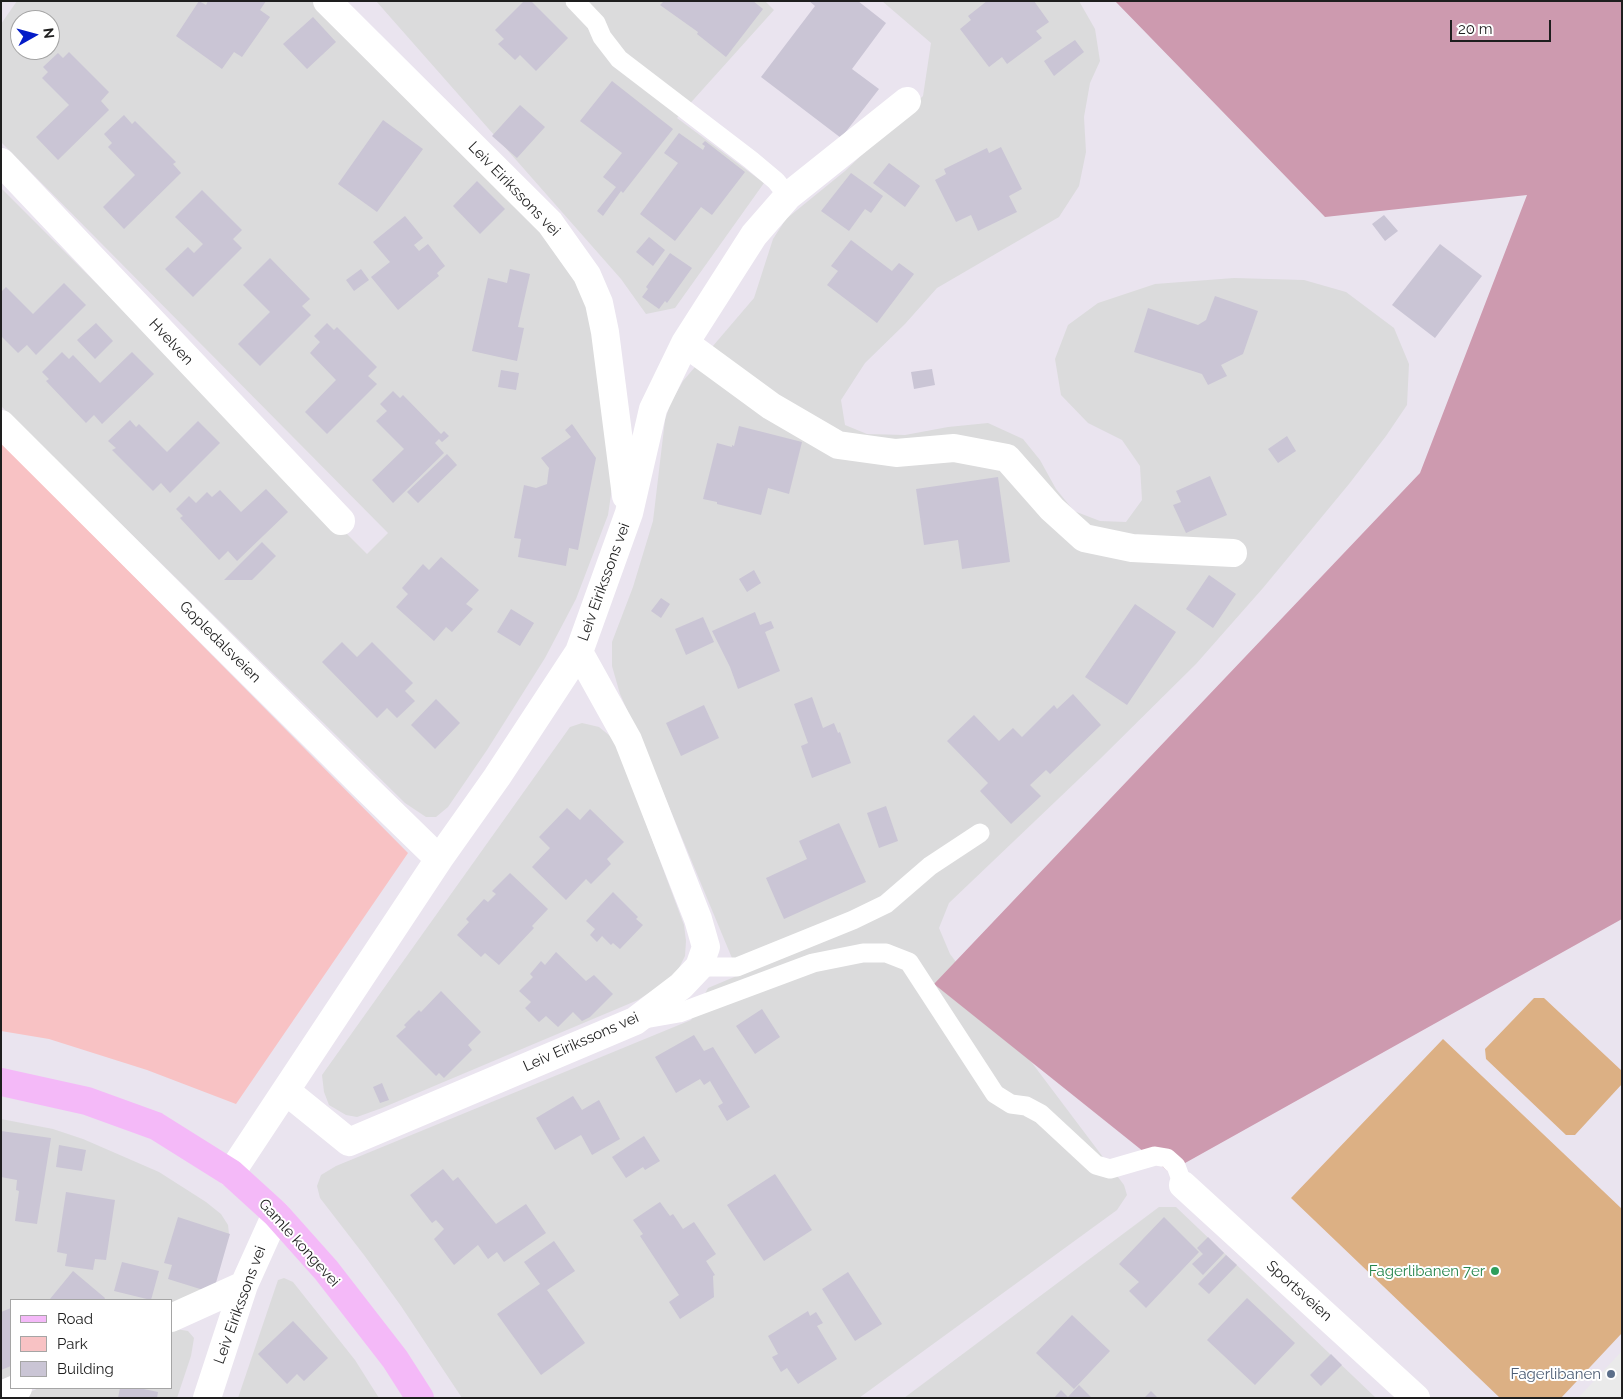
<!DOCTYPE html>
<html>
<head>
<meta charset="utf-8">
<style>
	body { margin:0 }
	#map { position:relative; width:1623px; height:1399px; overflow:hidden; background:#eae4ef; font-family:Raleway,sans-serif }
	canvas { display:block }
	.frame { position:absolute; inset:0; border:2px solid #1e1e1e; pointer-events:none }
	.legend { position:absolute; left:10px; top:1299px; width:162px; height:90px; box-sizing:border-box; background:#fff; border:1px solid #a5a5a5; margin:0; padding:6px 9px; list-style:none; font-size:15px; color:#1e1e1e }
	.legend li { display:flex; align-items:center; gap:10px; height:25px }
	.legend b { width:25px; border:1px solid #a5a5a5 }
	.north { position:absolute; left:10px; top:10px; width:50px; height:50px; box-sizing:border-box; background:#fff; border:1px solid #a5a5a5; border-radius:50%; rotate:83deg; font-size:14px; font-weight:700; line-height:20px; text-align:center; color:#1e1e1e }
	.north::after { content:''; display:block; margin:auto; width:18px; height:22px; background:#041cc8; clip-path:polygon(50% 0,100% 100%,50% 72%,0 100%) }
	.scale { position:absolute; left:1450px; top:20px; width:101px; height:22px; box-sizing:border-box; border:2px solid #1e1e1e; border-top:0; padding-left:6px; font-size:15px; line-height:18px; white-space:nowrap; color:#1e1e1e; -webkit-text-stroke:4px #fff; paint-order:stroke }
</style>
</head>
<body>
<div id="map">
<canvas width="1623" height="1399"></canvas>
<div class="frame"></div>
<ul class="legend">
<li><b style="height:6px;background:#f4b9f8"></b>Road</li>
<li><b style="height:14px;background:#f8c2c4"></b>Park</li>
<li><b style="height:14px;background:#cac5d5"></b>Building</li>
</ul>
<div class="north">N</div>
<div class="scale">20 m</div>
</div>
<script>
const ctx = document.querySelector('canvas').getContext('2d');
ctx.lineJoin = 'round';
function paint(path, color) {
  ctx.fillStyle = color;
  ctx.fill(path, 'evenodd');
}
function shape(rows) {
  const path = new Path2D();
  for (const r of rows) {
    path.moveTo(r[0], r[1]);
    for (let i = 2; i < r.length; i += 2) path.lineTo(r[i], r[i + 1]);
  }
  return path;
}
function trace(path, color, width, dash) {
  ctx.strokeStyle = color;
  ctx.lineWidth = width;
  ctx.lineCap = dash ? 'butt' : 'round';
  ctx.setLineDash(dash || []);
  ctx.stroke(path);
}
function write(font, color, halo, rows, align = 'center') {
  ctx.font = font + ' Raleway,sans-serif';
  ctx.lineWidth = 4;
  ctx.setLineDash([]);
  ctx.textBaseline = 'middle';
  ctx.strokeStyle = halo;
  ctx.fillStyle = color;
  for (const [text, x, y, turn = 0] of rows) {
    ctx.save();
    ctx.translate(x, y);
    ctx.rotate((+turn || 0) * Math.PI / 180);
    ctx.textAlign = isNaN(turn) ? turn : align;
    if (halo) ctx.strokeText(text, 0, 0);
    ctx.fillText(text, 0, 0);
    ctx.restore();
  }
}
paint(shape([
	[17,1,312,1,435,126,522,209,573,272,590,312,613,481,608,515,576,599,545,658,487,750,448,807,436,817,426,817,405,803,1,406,1,188,367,554,388,533,1,142,1,24],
	[20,20,50,20,50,50,20,50],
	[376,1,765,1,774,10,677,118,764,183,675,308,646,314,621,279],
	[882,1,1079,1,1095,29,1100,61,1090,83,1084,117,1086,152,1079,186,1059,217,937,288,905,324,865,363,841,400,845,425,867,434,905,435,948,427,988,423,1023,439,1040,460,1056,489,1074,511,1100,521,1126,522,1142,500,1140,466,1122,440,1088,423,1061,395,1055,359,1068,325,1098,303,1155,284,1234,278,1304,280,1346,292,1394,328,1409,364,1407,405,1386,436,1349,484,1263,588,1196,664,1100,759,949,903,939,928,950,954,1124,1185,1127,1195,1117,1210,859,1398,462,1398,401,1306,364,1255,320,1198,317,1186,321,1175,336,1166,691,1020,708,988,739,975,655,773,620,694,612,666,612,642,633,587,653,521,665,420,670,404,683,381,754,298,773,239,786,219,845,171,923,96,931,43],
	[582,723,599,727,615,740,684,925,686,941,685,956,677,972,663,984,638,1000,382,1108,357,1117,346,1115,329,1105,324,1092,322,1075,570,727],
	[1,1119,53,1129,83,1139,159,1172,206,1202,221,1214,228,1225,229,1234,212,1289,171,1307,171,1300,11,1300,11,1376,1,1381],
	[1159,1207,1176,1207,1376,1398,904,1398],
	[284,1278,293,1282,355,1360,379,1398,238,1398,278,1280],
	[176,1329,188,1331,194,1338,191,1356,177,1398,16,1398,39,1388,171,1388,171,1331]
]), '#dbdbdc');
paint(shape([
	[1115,1,1622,1,1622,919,1169,1172,934,984,1420,473,1527,195,1325,217]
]), '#cd9aaf');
paint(shape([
	[1,442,408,853,236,1104,147,1070,49,1039,1,1031]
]), '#f8c2c4');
paint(shape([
	[1534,998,1544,998,1622,1071,1622,1084,1575,1135,1566,1135,1486,1059,1485,1049],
	[1443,1039,1622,1209,1622,1333,1561,1398,1500,1398,1291,1198]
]), '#dcb084');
paint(shape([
	[1622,1351,1622,1398,1578,1398]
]), '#eaeaea');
paint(shape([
	[199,1,206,5,208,1,266,1,260,10,270,17,242,57,234,52,222,69,176,36],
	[524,1,531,1,568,38,536,71,520,55,515,60,498,44,504,39,495,30],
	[664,1,753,1,763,9,726,57,697,34,698,32,660,5],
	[809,1,858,1,886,23,852,69,879,89,841,138,761,77,815,6],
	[987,1,1034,1,1049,22,1036,31,1042,38,1007,64,1002,57,989,67,960,29,971,20,968,16],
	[313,17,336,42,307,69,283,44],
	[1075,40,1084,52,1054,76,1044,61],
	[69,52,109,92,101,101,109,110,58,160,36,137,69,105,42,78,48,72,43,67,58,53,63,58],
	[612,81,673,129,623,193,621,191,603,216,597,211,616,187,603,177,622,153,580,121],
	[520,105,545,127,517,158,492,136],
	[124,115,132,124,135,121,176,162,173,164,181,173,124,229,103,207,135,175,108,147,112,143,104,134],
	[383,120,423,149,377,212,338,184],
	[679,133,703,150,705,146,702,144,705,141,745,172,712,215,701,207,675,241,640,214,678,163,664,153],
	[1001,147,1022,189,1009,196,1017,212,978,231,971,215,956,222,935,180,946,174,944,169,987,148,989,153],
	[889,163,920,186,905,207,873,183],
	[851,173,883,196,871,213,865,209,849,231,821,211],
	[477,181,505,209,480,234,453,206],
	[202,190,242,230,233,239,242,248,193,297,165,269,188,247,194,253,203,244,175,217],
	[1384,215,1398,231,1385,241,1372,224],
	[405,216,423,238,414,245,419,251,428,244,445,266,437,273,439,276,398,310,371,277,390,262,373,242],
	[649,237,665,250,653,266,636,252],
	[851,240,892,271,899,263,914,274,877,323,827,285,838,271,831,266],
	[1440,244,1482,276,1435,338,1392,305],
	[670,253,692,268,667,303,665,301,659,309,642,297,648,289,646,287],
	[270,258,310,299,302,306,311,315,260,366,238,344,270,312,243,285],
	[361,269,369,280,354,291,346,280],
	[510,269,530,274,518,327,524,328,517,361,472,351,488,278,507,283],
	[64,283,86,305,36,355,27,345,18,353,1,336,1,292,6,287,33,314],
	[1215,296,1258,311,1243,354,1221,365,1227,376,1208,385,1202,374,1134,352,1148,308,1198,325,1206,320],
	[96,323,113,341,95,359,77,340],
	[327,323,334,330,337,327,377,367,368,376,377,384,327,434,305,412,336,380,310,353,320,342,314,336],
	[62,352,69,359,73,355,100,383,132,352,154,374,102,424,94,415,86,423,46,381,49,379,42,372],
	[932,369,935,385,914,389,911,372],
	[501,370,519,373,516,390,498,387],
	[393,391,400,398,403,395,441,434,444,431,449,436,442,442,439,439,435,443,444,453,393,503,372,480,404,449,376,421,387,411,380,404],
	[130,420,136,427,139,424,167,452,198,421,220,443,170,493,161,483,153,491,112,450,116,448,108,441],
	[572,424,596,458,578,550,569,548,566,566,518,557,521,539,514,538,524,485,536,488,547,484,549,468,541,458,571,437,565,430],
	[739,426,802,442,789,494,768,488,761,515,717,504,717,502,703,499,717,443,732,447,732,445,734,446],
	[1287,436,1296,451,1278,463,1268,449],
	[447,454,457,465,418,503,407,492],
	[1210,476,1227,515,1186,533,1173,505,1181,502,1176,491],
	[998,477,1010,562,962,569,958,540,924,545,916,489],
	[266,489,288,512,237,561,228,551,219,560,180,518,183,516,176,509,189,496,196,503,207,492,212,497,220,490,241,512],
	[262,542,276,556,252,580,224,580],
	[441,557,479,590,466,604,473,609,452,632,446,627,434,641,396,607,408,594,402,588,423,564,429,570],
	[754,570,761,583,747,592,739,579],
	[1209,575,1236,594,1213,628,1186,609],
	[661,598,670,604,661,618,651,611],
	[1135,604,1176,632,1127,705,1085,677],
	[511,609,534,623,520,646,497,632],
	[755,612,760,625,771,621,774,628,765,632,780,671,738,689,730,667,712,631],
	[703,617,714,642,686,655,675,629],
	[342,642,357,657,372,642,413,683,405,691,415,701,397,718,387,708,377,718,322,662],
	[1073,694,1101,725,1050,774,1046,770,1030,785,1041,796,1011,824,980,791,988,783,947,741,974,715,999,741,1013,728,1022,737,1054,705,1057,709],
	[812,697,823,728,834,723,838,733,840,732,851,763,812,778,801,746,808,743,794,704],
	[436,699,460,723,435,749,411,725],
	[704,705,719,738,681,756,666,723],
	[886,806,898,841,879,848,867,813],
	[567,808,580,820,590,809,624,842,607,859,611,864,591,884,586,879,566,900,532,867,550,848,539,837],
	[839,823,866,882,784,919,766,878,807,859,799,841],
	[510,873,548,909,532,926,534,928,499,965,485,953,481,957,457,935,469,922,466,919,484,899,488,902,496,894,492,891],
	[613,892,638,917,636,919,643,925,620,949,613,943,611,945,602,936,597,942,590,935,595,929,586,921],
	[556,952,586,981,594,975,613,994,590,1017,582,1021,573,1012,558,1027,546,1016,539,1022,525,1008,531,1002,519,991,533,977,530,974,541,961,545,965],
	[441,991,481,1032,468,1045,472,1050,444,1078,439,1073,436,1076,396,1036,406,1027,404,1025,419,1010,421,1012],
	[762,1009,780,1037,755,1054,736,1026],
	[694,1035,704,1051,713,1047,750,1107,727,1121,718,1106,723,1103,710,1081,704,1085,700,1079,676,1093,655,1057],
	[382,1083,389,1100,380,1103,373,1087],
	[573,1096,582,1110,599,1100,620,1139,592,1155,581,1135,555,1150,536,1118],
	[1,1131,51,1138,37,1224,15,1221,19,1191,16,1190,17,1180,1,1177],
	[644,1136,660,1161,645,1170,643,1167,626,1178,612,1157],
	[59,1145,86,1150,82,1171,56,1167],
	[443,1169,453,1181,458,1177,496,1224,526,1204,546,1233,504,1262,497,1252,488,1259,478,1245,454,1265,434,1239,444,1229,436,1220,432,1223,410,1195],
	[775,1174,812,1230,764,1261,727,1205],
	[66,1192,115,1200,106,1260,95,1259,93,1270,65,1266,67,1254,57,1252],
	[660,1202,670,1216,673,1214,683,1229,694,1222,716,1254,706,1261,715,1275,713,1276,714,1297,680,1319,669,1302,679,1295,640,1236,643,1234,633,1220],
	[178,1217,230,1234,213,1293,168,1279,172,1265,164,1263],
	[1164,1217,1199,1252,1146,1308,1129,1291,1139,1282,1119,1264],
	[1208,1237,1224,1253,1203,1275,1192,1264,1203,1254,1197,1248],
	[554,1241,575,1271,547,1290,585,1343,541,1375,497,1314,540,1284,524,1262],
	[1226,1255,1237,1265,1209,1294,1198,1284],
	[122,1262,159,1271,151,1300,114,1291],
	[73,1271,105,1298,104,1300,52,1300,50,1299],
	[848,1272,882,1324,855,1341,822,1289],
	[1247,1298,1295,1343,1255,1385,1207,1340],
	[11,1308,11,1366,1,1370,1,1312],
	[808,1311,810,1316,816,1312,823,1323,817,1326,837,1359,798,1384,787,1368,781,1372,772,1357,778,1354,768,1336],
	[1072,1315,1110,1351,1074,1389,1036,1353],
	[293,1321,328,1358,304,1381,297,1374,287,1384,258,1354],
	[1331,1354,1342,1365,1321,1386,1310,1375],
	[1079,1385,1092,1398,1054,1398,1061,1390,1068,1397],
	[120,1388,139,1388,158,1392,157,1398,118,1398],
	[1151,1391,1158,1398,1144,1398]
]), '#cac5d5');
trace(shape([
	[575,1,596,23,602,37,619,59,751,160,776,181,788,196],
	[699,967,737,967,853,920,886,904,930,866,980,833],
	[639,1020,679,1013,813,963,863,953,886,953,909,962,995,1094,1011,1104,1026,1106,1041,1114,1096,1165,1110,1169,1155,1156,1167,1158,1176,1166,1183,1185]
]), '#fff', 19);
trace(shape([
	[327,1,550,223,587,275,599,303,605,332,626,496],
	[1,162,341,521],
	[685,343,771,406,838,445,896,453,954,448,1007,458,1052,509,1084,538,1132,548,1233,553],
	[1,424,362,784,439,859],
	[286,1091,349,1142,635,1021,681,986,699,967,706,947,698,919,628,740,579,652],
	[231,1173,439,859,497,777,579,652,629,513,653,409,685,343,754,235,788,196,907,101],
	[1183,1185,1416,1398],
	[171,1318,244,1285],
	[1,1395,18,1388],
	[207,1398,244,1285,276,1214]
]), '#fff', 28);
trace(shape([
	[1,1082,87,1101,156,1126,231,1173,276,1214,326,1270,395,1359,420,1398]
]), '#f4b9f8', 28);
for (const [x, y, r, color] of [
	[1495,1271,5,"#2e9e5b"],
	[1611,1374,5,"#5c6f8a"]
]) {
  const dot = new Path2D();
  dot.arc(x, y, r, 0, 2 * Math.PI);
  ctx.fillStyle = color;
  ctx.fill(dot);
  trace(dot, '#fff', 2);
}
write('15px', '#1e1e1e', '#fff', [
	["Leiv Eirikssons vei",514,189,46],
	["Hvelven",171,342,47],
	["Leiv Eirikssons vei",604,582,-70],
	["Gopledalsveien",220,642,45],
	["Leiv Eirikssons vei",581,1042,-24],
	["Gamle kongevei",299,1243,48],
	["Sportsveien",1299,1291,42],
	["Leiv Eirikssons vei",240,1305,-70]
]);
write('15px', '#27864d', '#fff', [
	["Fagerlibanen 7er",1485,1271]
], 'right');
write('15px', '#4e5e75', '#fff', [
	["Fagerlibanen",1601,1374]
], 'right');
</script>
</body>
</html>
